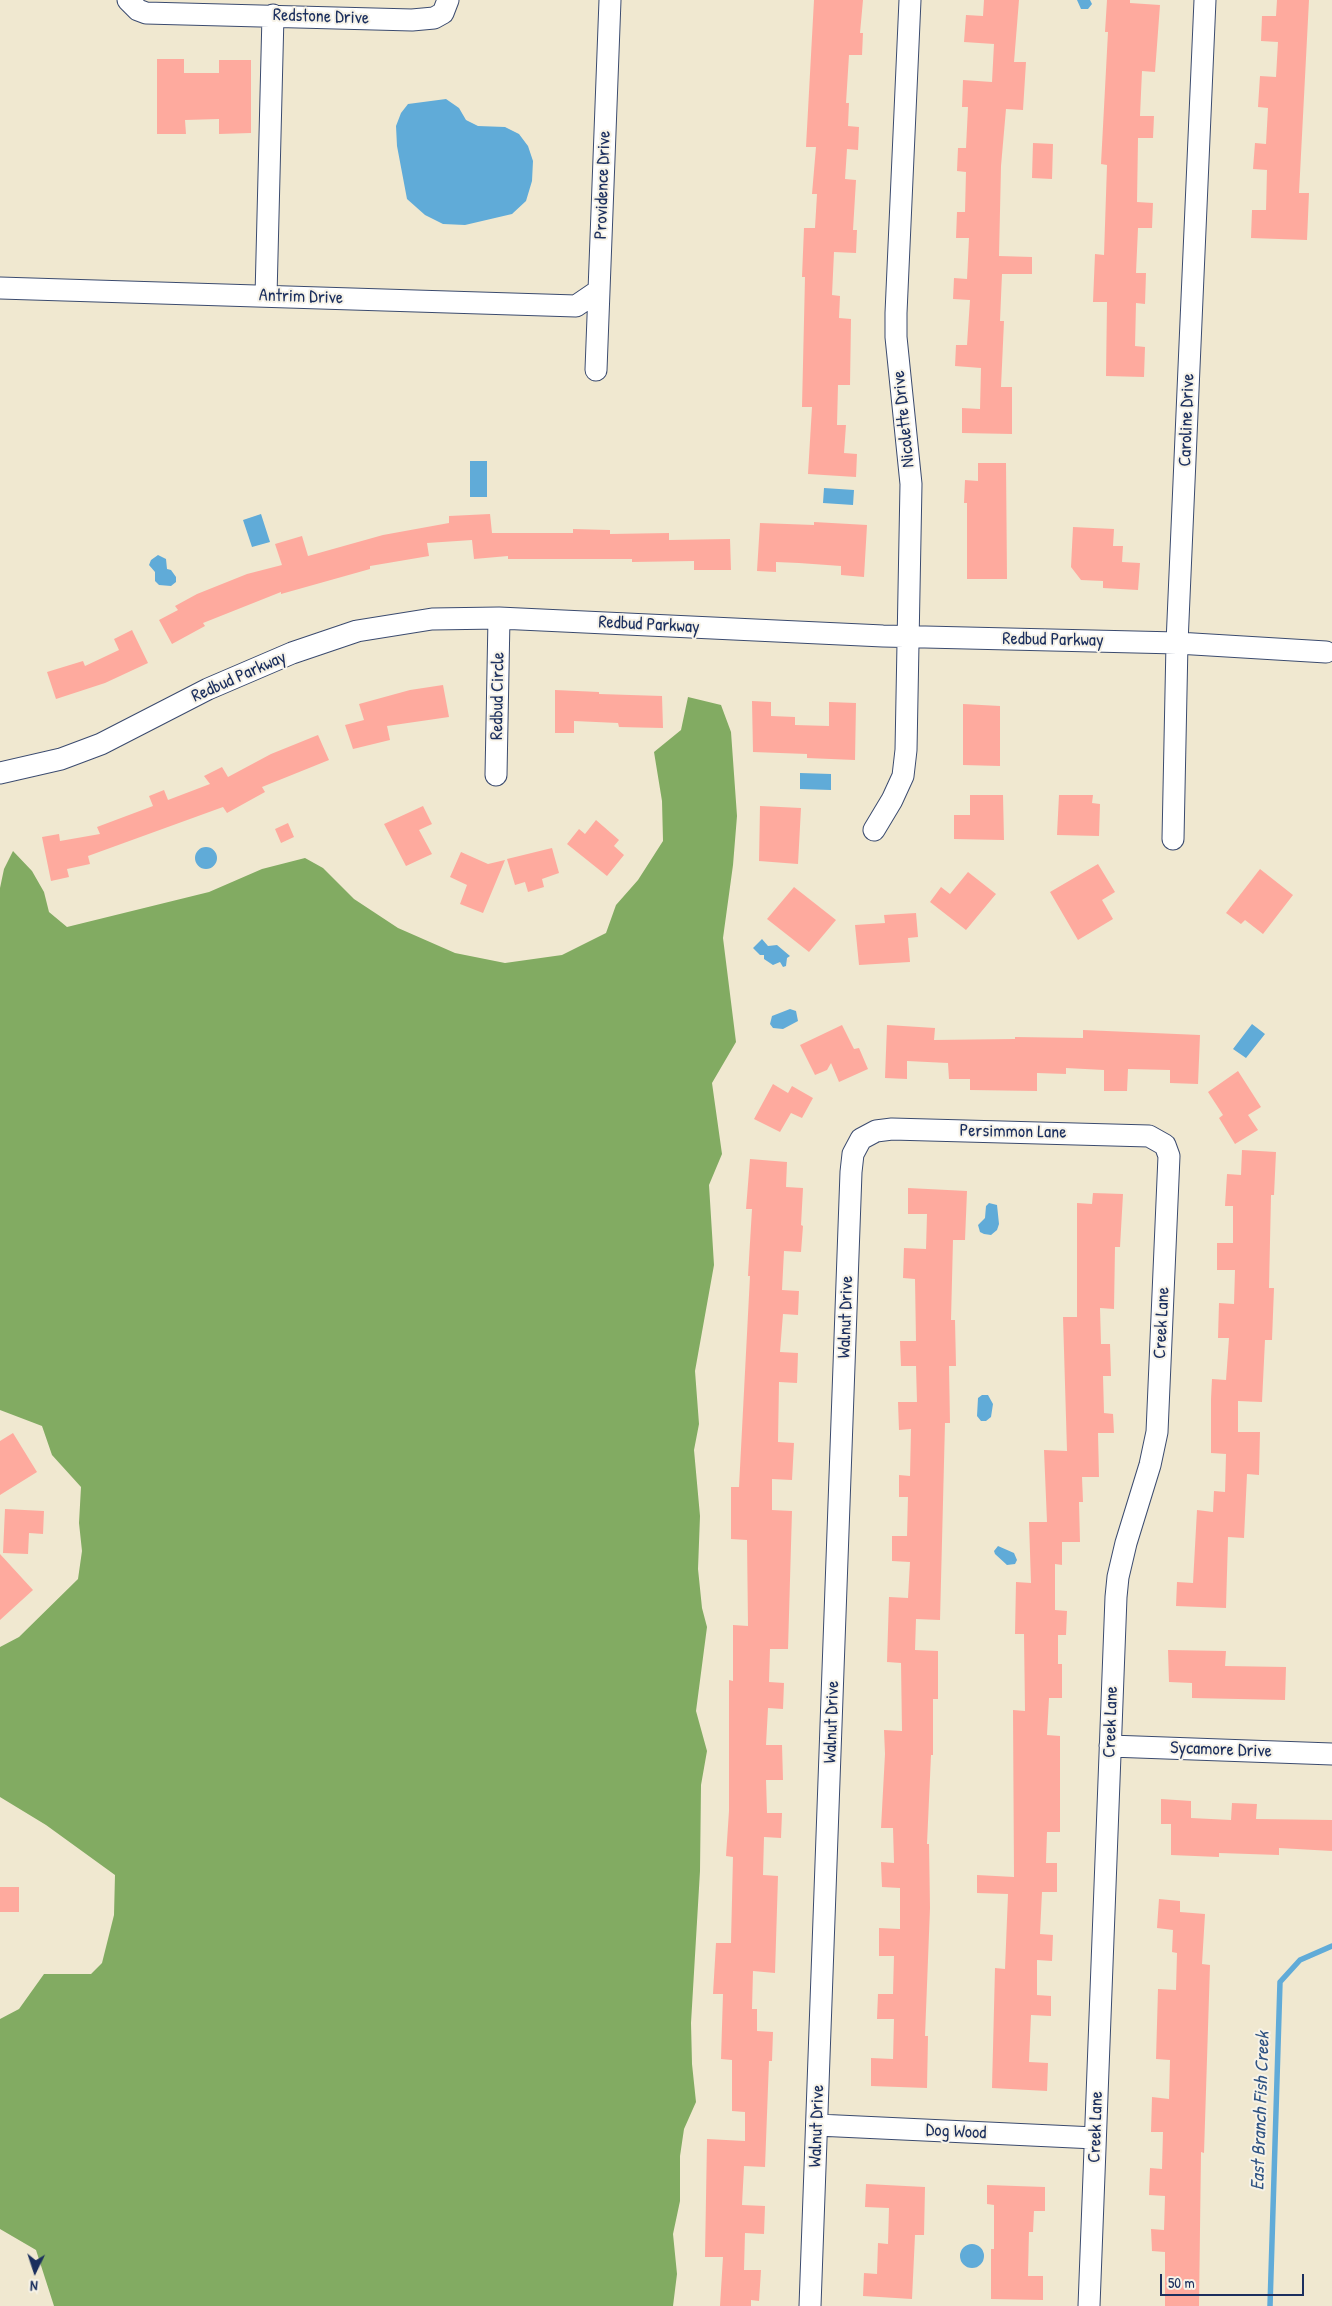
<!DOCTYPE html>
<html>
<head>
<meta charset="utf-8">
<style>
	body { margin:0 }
	#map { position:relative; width:1332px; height:2306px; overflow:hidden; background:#f0e8d0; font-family:"Patrick Hand",sans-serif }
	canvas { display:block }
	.north { position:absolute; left:10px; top:2246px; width:50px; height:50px; -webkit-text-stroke:4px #f7f3e8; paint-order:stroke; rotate:184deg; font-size:14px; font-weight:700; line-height:20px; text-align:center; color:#1b2f5e }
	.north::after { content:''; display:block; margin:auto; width:18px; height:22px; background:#1b2f5e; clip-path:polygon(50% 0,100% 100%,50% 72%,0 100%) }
	.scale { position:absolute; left:1160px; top:2274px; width:144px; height:22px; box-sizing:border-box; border:2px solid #1b2f5e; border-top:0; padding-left:6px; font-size:15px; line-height:18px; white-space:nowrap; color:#1b2f5e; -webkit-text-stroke:4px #f7f3e8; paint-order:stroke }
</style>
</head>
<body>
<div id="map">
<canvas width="1332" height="2306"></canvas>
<div class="north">N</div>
<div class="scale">50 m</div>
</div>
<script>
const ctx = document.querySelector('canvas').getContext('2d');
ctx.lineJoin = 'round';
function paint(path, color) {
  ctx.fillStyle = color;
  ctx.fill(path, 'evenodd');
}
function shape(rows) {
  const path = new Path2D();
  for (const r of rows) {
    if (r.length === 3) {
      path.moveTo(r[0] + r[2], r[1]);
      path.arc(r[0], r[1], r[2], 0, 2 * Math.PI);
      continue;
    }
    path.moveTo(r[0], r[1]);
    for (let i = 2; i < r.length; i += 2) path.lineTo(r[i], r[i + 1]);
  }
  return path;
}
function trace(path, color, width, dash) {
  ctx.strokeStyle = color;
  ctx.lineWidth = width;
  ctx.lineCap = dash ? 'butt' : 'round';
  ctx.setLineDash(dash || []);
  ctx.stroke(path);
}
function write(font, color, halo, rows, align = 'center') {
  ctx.font = font + ' "Patrick Hand",sans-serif';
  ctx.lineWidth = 4;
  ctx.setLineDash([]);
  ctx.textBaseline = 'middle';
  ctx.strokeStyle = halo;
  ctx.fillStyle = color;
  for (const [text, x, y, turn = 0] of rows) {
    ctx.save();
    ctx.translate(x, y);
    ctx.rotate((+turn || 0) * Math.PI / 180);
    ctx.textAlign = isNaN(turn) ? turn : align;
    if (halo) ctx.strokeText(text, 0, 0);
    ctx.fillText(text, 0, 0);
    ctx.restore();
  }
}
paint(shape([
	[688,697,721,705,731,732,737,816,733,865,723,938,736,1042,712,1083,722,1154,709,1185,714,1265,695,1371,699,1424,694,1450,700,1516,698,1569,702,1608,707,1627,696,1711,707,1751,701,1785,700,1871,691,2023,692,2064,696,2102,684,2129,680,2156,680,2201,673,2234,677,2274,673,2306,54,2306,36,2250,0,2229,0,2019,19,2009,44,1974,91,1974,102,1963,114,1915,115,1875,46,1825,0,1797,0,1647,19,1637,78,1579,82,1551,79,1523,81,1487,52,1455,42,1426,0,1410,0,888,4,869,13,851,32,871,44,892,49,912,67,927,209,892,262,869,305,858,323,868,354,899,398,928,455,953,505,963,562,955,606,933,616,905,638,880,663,841,662,801,654,752,681,730]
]), '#82ab62');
paint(shape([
	[1077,0,1090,0,1092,4,1088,9,1081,9],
	[446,99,459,108,466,120,478,126,505,127,519,134,528,146,533,161,532,181,526,201,512,214,465,225,443,224,425,215,407,199,397,146,396,126,401,113,408,104],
	[470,461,487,461,487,497,470,497],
	[824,488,854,490,853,505,823,503],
	[261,514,270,542,252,547,243,520],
	[158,555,166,559,167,569,171,570,176,577,176,582,171,586,159,585,155,581,155,572,149,565,151,560],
	[800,773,831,774,831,790,800,789],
	[206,858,11],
	[762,939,768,946,777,945,790,956,787,958,786,966,783,967,780,962,773,965,764,959,764,955,760,955,753,948],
	[790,1009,796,1011,798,1021,783,1029,773,1028,770,1024,772,1016],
	[1252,1024,1265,1034,1246,1058,1233,1049],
	[989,1203,997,1205,999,1224,997,1230,991,1235,984,1234,980,1232,978,1225,985,1218,986,1206],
	[982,1395,988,1395,993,1404,991,1417,986,1421,981,1421,977,1416,978,1398],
	[998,1546,1014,1553,1017,1560,1015,1564,1007,1565,995,1554,994,1551],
	[972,2256,12]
]), '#60abd8');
trace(shape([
	[1270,2306,1280,1982,1300,1960,1332,1946]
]), '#60abd8', 5.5);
paint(shape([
	[814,0,863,0,860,33,863,33,862,55,849,55,846,103,849,103,848,126,859,127,858,150,847,149,845,179,856,180,853,230,857,230,856,253,834,252,832,295,840,296,839,318,851,319,850,385,838,385,837,425,846,425,844,453,857,454,856,477,808,474,812,407,802,407,805,277,802,277,804,228,815,228,817,194,812,194,816,147,806,147],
	[984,0,1019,0,1014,62,1026,62,1023,110,1006,109,1001,166,999,256,1032,257,1032,274,1002,274,1000,321,1004,321,1001,387,1012,387,1012,434,962,433,962,408,980,409,981,368,955,366,956,345,967,345,970,300,953,299,954,278,967,279,969,238,956,238,957,212,965,212,966,172,957,171,958,148,966,148,968,107,962,107,963,80,992,82,994,44,964,42,966,15,983,16],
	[1107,0,1130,0,1130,3,1160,5,1155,72,1142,71,1140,116,1154,116,1153,138,1138,138,1137,202,1153,203,1152,228,1138,228,1136,273,1146,273,1145,304,1136,303,1135,346,1145,347,1144,377,1106,376,1107,302,1093,302,1095,254,1104,255,1107,165,1101,164,1108,32,1105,32],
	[1277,0,1309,0,1299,193,1309,193,1307,240,1251,238,1252,210,1266,210,1267,170,1253,169,1255,143,1266,144,1268,108,1258,107,1260,76,1276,77,1278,42,1261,41,1262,16,1276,16],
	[157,59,184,59,184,73,219,73,219,60,251,60,251,133,219,134,219,119,185,120,186,134,157,134],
	[1033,143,1053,144,1052,179,1032,178],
	[978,463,1006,463,1007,579,967,579,967,503,964,503,965,480,978,481],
	[490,514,492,533,573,533,573,529,610,530,610,534,669,533,669,540,730,539,731,570,694,570,694,561,632,562,632,559,508,559,508,556,474,559,472,540,427,543,429,556,370,566,370,569,281,594,281,592,203,623,205,626,172,644,159,620,178,610,175,606,197,594,247,574,282,565,275,544,302,536,308,556,383,535,449,523,449,516],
	[814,522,867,525,864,577,841,575,841,566,799,563,776,562,776,572,757,571,760,523,814,525],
	[1073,527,1114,529,1113,546,1123,546,1122,562,1140,563,1138,590,1103,588,1103,581,1081,580,1071,567],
	[132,630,148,663,105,683,56,699,47,672,83,661,85,666,119,650,114,639],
	[443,685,449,717,387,726,390,740,353,749,345,725,364,720,359,704,410,690],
	[555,690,599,692,599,694,662,696,663,728,619,727,618,723,574,721,574,733,555,733],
	[752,701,771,702,771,716,795,717,795,725,829,726,829,702,856,703,855,760,807,758,807,754,753,752],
	[963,704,1000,706,1000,766,963,765],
	[318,735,329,760,262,787,265,792,227,813,223,807,88,856,90,864,67,869,69,877,51,881,42,837,59,834,60,841,100,834,97,827,153,806,149,796,164,790,168,800,210,784,204,776,222,767,228,777,271,754],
	[970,795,1003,795,1004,840,954,839,954,815,970,815],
	[1059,795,1093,795,1092,803,1100,804,1099,836,1057,835],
	[423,806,432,824,419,830,432,854,406,866,384,824],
	[760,806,801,808,798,864,759,861],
	[596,820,619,840,614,846,624,855,607,876,567,844,579,829,585,834],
	[288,823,294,837,281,843,275,829],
	[552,848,559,873,542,879,544,887,528,892,525,882,515,885,507,859],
	[461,852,488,864,505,860,483,913,460,904,467,885,450,877],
	[1098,864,1115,892,1102,900,1113,919,1078,940,1050,892],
	[1260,869,1293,895,1263,934,1245,920,1241,924,1226,913],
	[968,872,996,894,966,930,930,902,941,887,950,894],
	[794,887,836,920,809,952,767,919],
	[916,913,918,937,908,938,910,962,859,965,855,925,885,923,884,915],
	[842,1025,854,1049,859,1048,868,1069,839,1082,831,1063,827,1070,815,1075,800,1045],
	[887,1025,935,1028,934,1040,1015,1039,1015,1037,1083,1038,1083,1030,1200,1035,1198,1084,1170,1083,1170,1070,1128,1069,1127,1091,1104,1091,1104,1070,1066,1068,1066,1074,1037,1073,1037,1091,970,1090,970,1079,949,1079,948,1063,907,1061,907,1079,885,1078],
	[1238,1071,1261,1107,1248,1115,1258,1130,1235,1144,1219,1118,1223,1115,1208,1092],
	[773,1084,788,1093,792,1086,813,1098,802,1118,791,1113,780,1132,754,1119],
	[1242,1150,1276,1152,1274,1195,1271,1195,1269,1288,1274,1288,1272,1340,1265,1340,1262,1402,1238,1401,1238,1432,1260,1432,1259,1475,1247,1474,1244,1538,1228,1537,1226,1608,1176,1606,1177,1582,1193,1583,1197,1510,1213,1512,1214,1491,1225,1492,1226,1454,1211,1453,1211,1399,1212,1379,1226,1380,1229,1338,1218,1338,1219,1303,1234,1304,1235,1270,1217,1270,1217,1243,1233,1243,1233,1206,1225,1206,1227,1174,1241,1175],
	[750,1159,787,1162,786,1187,803,1188,801,1225,803,1226,801,1252,784,1251,782,1290,799,1291,798,1315,783,1314,780,1352,798,1353,797,1383,779,1382,778,1442,794,1443,792,1480,772,1479,772,1510,792,1511,788,1649,770,1649,769,1682,784,1683,783,1709,768,1708,766,1745,782,1745,783,1780,766,1780,767,1813,782,1813,781,1838,764,1837,763,1875,778,1876,775,1973,753,1971,752,2009,757,2009,757,2031,773,2032,772,2061,769,2061,765,2167,744,2166,742,2205,765,2206,764,2234,745,2233,744,2270,761,2270,759,2301,751,2300,751,2306,720,2306,723,2257,705,2257,707,2139,745,2141,745,2112,732,2111,732,2060,721,2059,723,1994,713,1994,716,1943,731,1943,733,1857,726,1856,729,1811,729,1680,733,1681,733,1625,748,1626,747,1540,731,1539,731,1487,739,1487,750,1276,748,1276,752,1209,746,1209],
	[908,1188,967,1191,965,1240,953,1240,951,1320,955,1320,956,1366,949,1366,950,1423,945,1423,940,1620,916,1619,915,1650,938,1651,938,1699,933,1699,933,1755,931,1755,927,1844,929,1844,930,1908,925,2036,928,2036,927,2088,871,2086,871,2058,893,2059,894,2019,877,2019,878,1994,893,1994,894,1956,879,1956,879,1928,900,1929,900,1888,882,1887,881,1862,894,1863,893,1828,881,1828,885,1754,884,1730,902,1731,901,1663,887,1662,889,1597,908,1598,910,1562,892,1561,892,1536,907,1536,908,1497,899,1497,899,1475,910,1476,911,1429,899,1430,898,1402,917,1402,916,1366,901,1366,900,1341,916,1341,915,1279,903,1278,904,1248,926,1249,927,1214,908,1214],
	[1093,1193,1123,1194,1120,1247,1115,1247,1114,1309,1100,1308,1101,1344,1110,1344,1111,1376,1103,1376,1104,1413,1113,1414,1114,1433,1098,1433,1099,1477,1082,1477,1083,1502,1079,1502,1080,1542,1062,1542,1062,1565,1055,1564,1055,1610,1067,1611,1066,1635,1058,1635,1058,1664,1062,1664,1062,1698,1049,1698,1047,1735,1060,1736,1060,1832,1047,1832,1046,1863,1057,1863,1057,1892,1042,1892,1040,1934,1053,1935,1052,1961,1037,1960,1037,1995,1051,1996,1051,2016,1031,2015,1029,2062,1048,2063,1047,2091,992,2088,995,1968,1005,1969,1008,1894,977,1893,977,1875,1014,1877,1013,1710,1025,1711,1024,1634,1015,1634,1016,1582,1031,1583,1029,1522,1047,1522,1044,1450,1067,1451,1063,1317,1077,1317,1077,1203,1092,1204],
	[13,1433,37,1472,0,1495,0,1441],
	[5,1509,44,1511,43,1534,29,1533,28,1554,3,1553],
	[0,1554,33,1590,0,1620],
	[1168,1650,1226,1651,1225,1666,1286,1667,1285,1700,1192,1698,1192,1683,1169,1682],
	[1161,1799,1191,1801,1191,1818,1231,1820,1232,1803,1257,1804,1256,1819,1332,1820,1332,1851,1279,1848,1279,1855,1219,1853,1219,1857,1171,1855,1171,1824,1161,1824],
	[0,1887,19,1887,19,1912,0,1912],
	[1159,1899,1180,1901,1180,1912,1205,1914,1202,1964,1210,1965,1204,2153,1201,2152,1199,2306,1165,2306,1165,2252,1152,2251,1151,2229,1164,2230,1165,2196,1149,2195,1150,2168,1162,2169,1163,2132,1151,2132,1152,2097,1169,2099,1170,2060,1156,2059,1158,1989,1176,1990,1177,1953,1172,1952,1173,1930,1157,1928],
	[866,2184,925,2187,924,2235,915,2235,912,2299,863,2296,864,2273,877,2274,878,2243,888,2244,889,2208,865,2207],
	[987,2185,1045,2187,1045,2211,1034,2211,1033,2232,1029,2232,1028,2276,1043,2276,1043,2300,991,2299,991,2249,994,2249,994,2205,987,2204]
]), '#feaa9e');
const street = shape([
	[128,0,138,10,146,13,412,20,434,18,443,13,448,0],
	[0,288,576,306,598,291],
	[266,296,273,15],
	[596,370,610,0],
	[0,773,61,759,101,744,208,689,292,653,357,631,432,619,499,618,883,636,1177,643,1326,652],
	[496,775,499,618],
	[874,830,892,800,903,776,906,750,911,484,896,337,896,313,910,0],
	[1173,839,1177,643,1205,0],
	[1110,1746,1332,1754],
	[817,2125,1095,2138],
	[810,2306,851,1172,853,1154,861,1139,876,1131,892,1129,1149,1136,1165,1145,1169,1156,1157,1432,1150,1465,1126,1543,1118,1577,1116,1597,1089,2306]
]);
trace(street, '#3b4b6f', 23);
trace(street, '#fff', 21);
write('18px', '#1b2f5e', '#f7f3e8', [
	["Redstone Drive",321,17,2],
	["Providence Drive",603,185,-88],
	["Antrim Drive",301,297,2],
	["Nicolette Drive",904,419,-96],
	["Caroline Drive",1187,420,-88],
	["Redbud Parkway",649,625,3],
	["Redbud Parkway",1053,640,1],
	["Redbud Parkway",239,677,-24],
	["Redbud Circle",498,696,-89],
	["Persimmon Lane",1013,1132,1],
	["Walnut Drive",846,1317,-88],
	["Creek Lane",1162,1323,-87],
	["Walnut Drive",832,1722,-88],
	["Creek Lane",1111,1722,-88],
	["Sycamore Drive",1221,1750,2],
	["Walnut Drive",817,2126,-88],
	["Creek Lane",1096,2127,-88],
	["Dog Wood",956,2132,3]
]);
write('italic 19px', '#305483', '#f7f3e8', [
	["East Branch Fish Creek",1261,2111,-88]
]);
</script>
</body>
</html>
